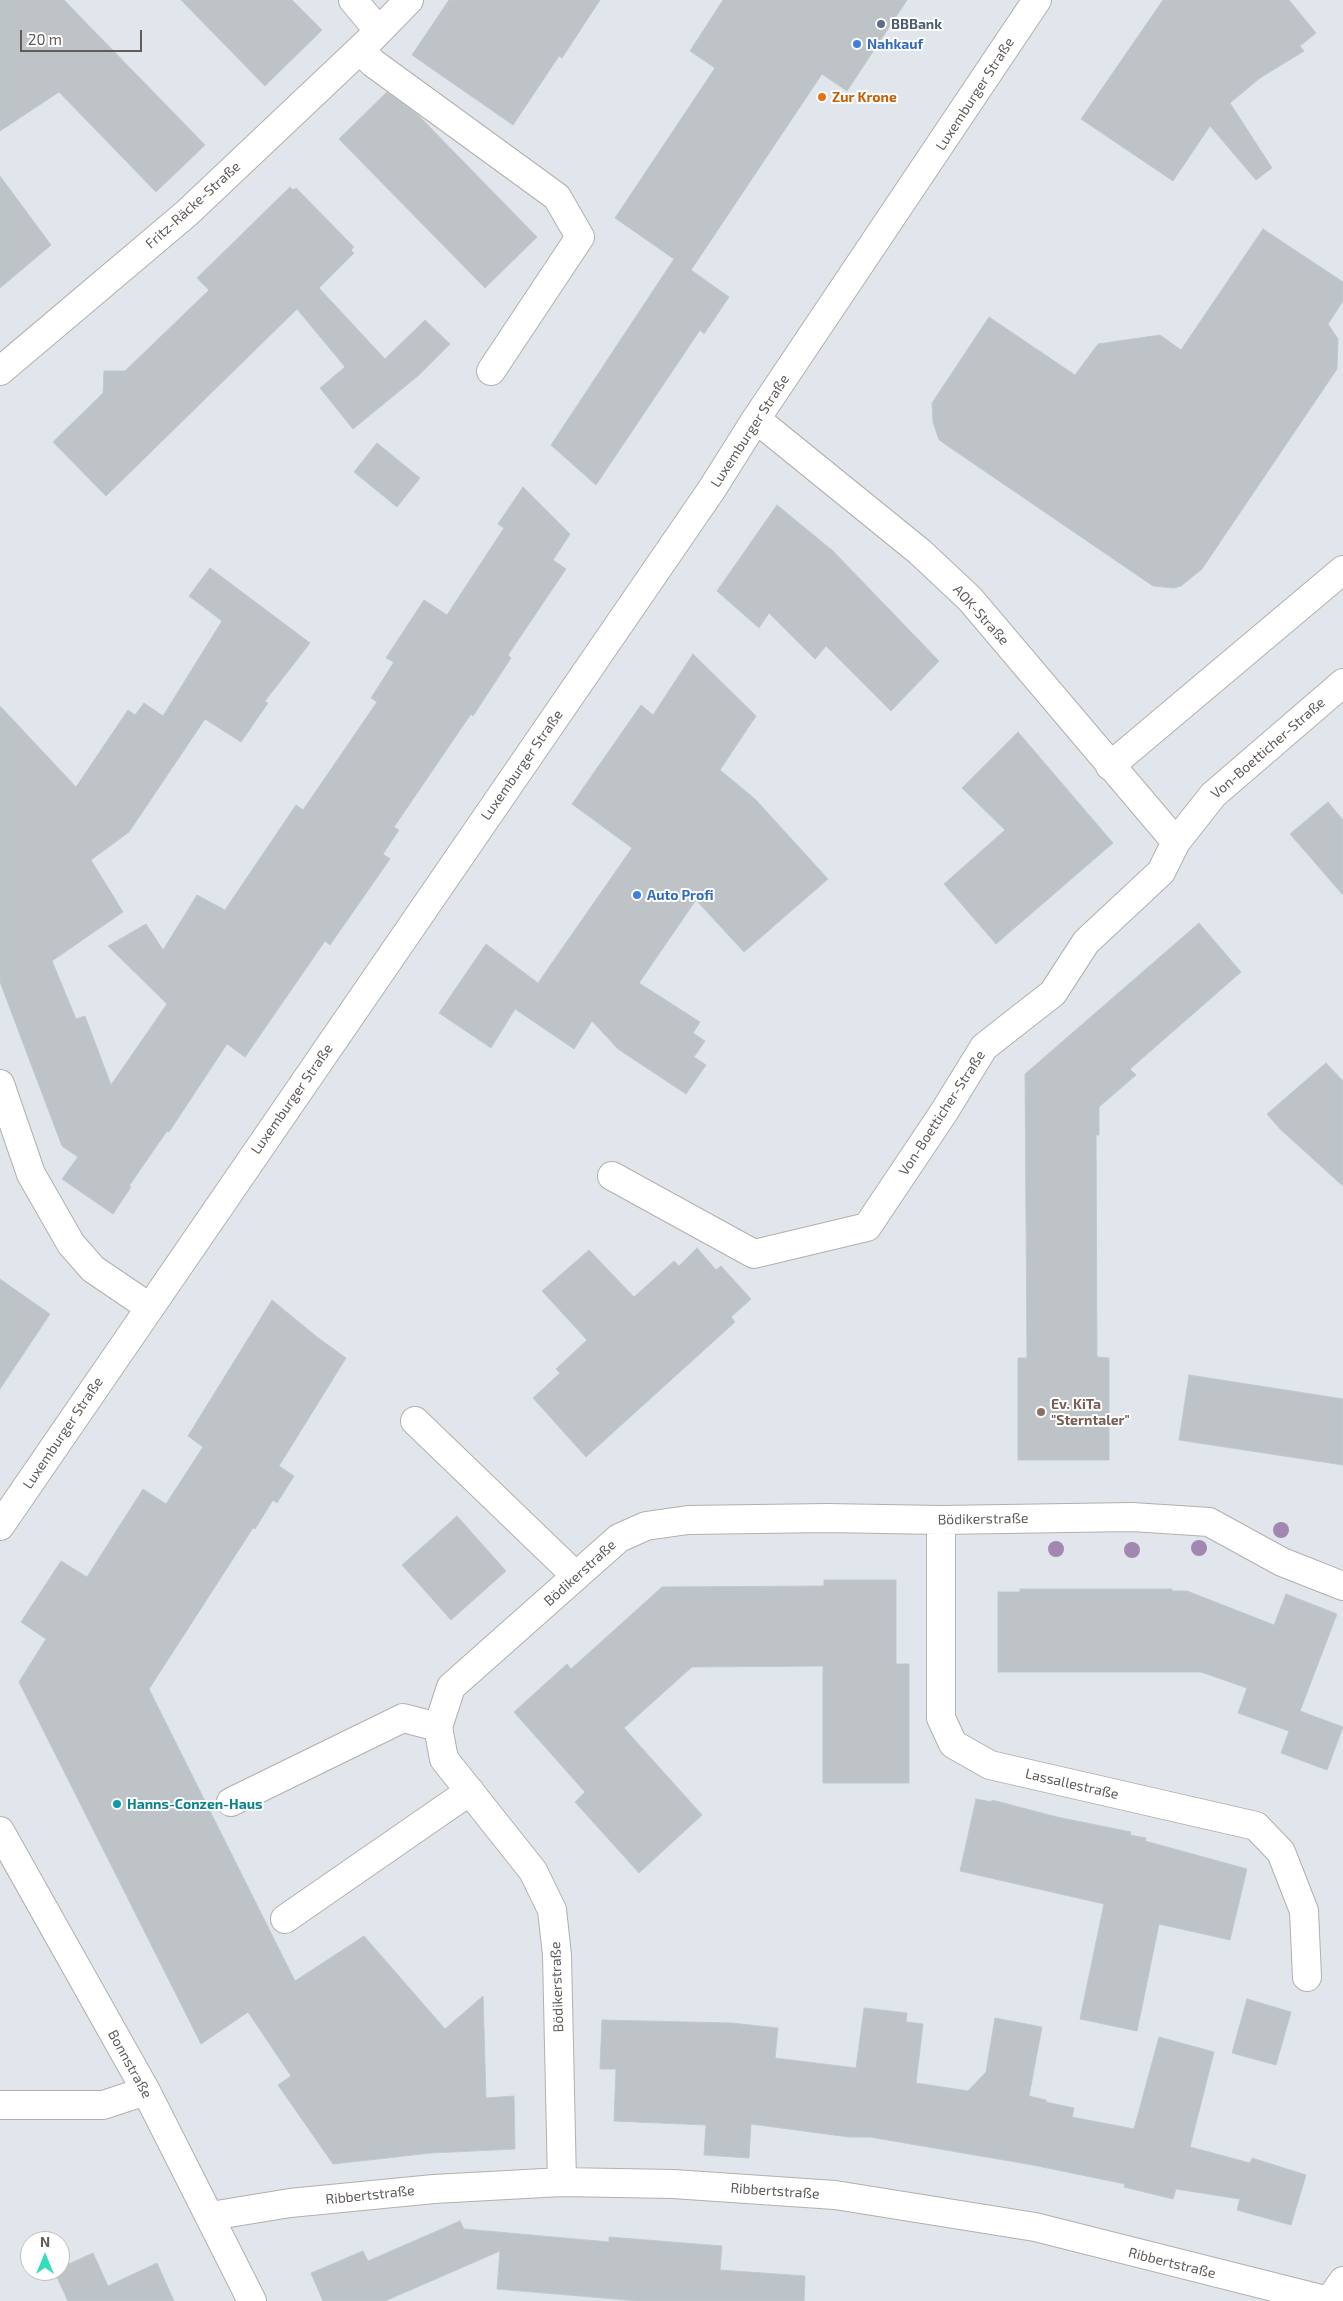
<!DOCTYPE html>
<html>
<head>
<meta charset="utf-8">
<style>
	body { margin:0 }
	#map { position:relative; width:1343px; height:2301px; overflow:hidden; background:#e1e6ec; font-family:"Exo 2",sans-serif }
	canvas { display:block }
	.north { position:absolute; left:20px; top:2231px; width:50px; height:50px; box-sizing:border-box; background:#fff; border:1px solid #c0bdbd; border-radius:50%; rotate:0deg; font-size:14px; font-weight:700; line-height:20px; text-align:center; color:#615b59 }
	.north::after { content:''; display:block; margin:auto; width:18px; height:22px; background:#35ddb8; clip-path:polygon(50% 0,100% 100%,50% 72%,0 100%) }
	.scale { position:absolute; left:20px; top:30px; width:122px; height:22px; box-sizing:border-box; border:2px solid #615b59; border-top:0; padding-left:6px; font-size:15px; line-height:18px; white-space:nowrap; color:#615b59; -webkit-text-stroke:4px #fff; paint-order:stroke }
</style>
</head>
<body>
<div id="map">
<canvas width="1343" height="2301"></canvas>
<div class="north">N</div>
<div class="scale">20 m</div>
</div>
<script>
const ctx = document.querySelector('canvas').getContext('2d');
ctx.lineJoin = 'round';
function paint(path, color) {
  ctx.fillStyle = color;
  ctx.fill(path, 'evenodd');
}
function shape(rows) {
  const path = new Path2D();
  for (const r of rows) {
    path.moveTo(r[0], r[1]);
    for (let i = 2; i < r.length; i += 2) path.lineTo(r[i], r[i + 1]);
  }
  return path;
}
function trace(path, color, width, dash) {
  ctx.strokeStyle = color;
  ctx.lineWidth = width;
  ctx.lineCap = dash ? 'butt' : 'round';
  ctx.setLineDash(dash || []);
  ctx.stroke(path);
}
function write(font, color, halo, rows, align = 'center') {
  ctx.font = font + ' "Exo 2",sans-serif';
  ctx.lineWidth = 4;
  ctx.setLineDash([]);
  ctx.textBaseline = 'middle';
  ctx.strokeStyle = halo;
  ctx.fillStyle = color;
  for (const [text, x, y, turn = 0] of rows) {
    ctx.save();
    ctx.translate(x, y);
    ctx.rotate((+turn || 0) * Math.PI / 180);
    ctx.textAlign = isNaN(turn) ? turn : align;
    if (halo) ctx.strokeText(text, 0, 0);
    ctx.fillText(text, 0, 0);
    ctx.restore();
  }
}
const building = shape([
	[0,0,64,0,205,145,156,192,59,92,0,131,0,0],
	[181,0,292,0,322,30,265,86,181,0],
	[449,0,600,0,562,58,559,56,513,125,412,55,449,0],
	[723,0,907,0,847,91,822,74,691,270,729,297,704,334,700,330,596,485,551,445,674,259,615,218,715,68,690,51,723,0],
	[1163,0,1289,0,1316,33,1300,46,1304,51,1260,78,1230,103,1272,168,1256,180,1210,126,1173,181,1081,119,1163,0],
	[387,92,418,115,537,237,485,288,339,139,387,92],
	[0,176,51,245,0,288,0,176],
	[290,187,293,190,296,188,354,247,351,250,354,253,319,288,385,359,425,320,450,344,419,375,353,429,320,388,345,367,297,309,106,496,53,442,103,393,104,371,125,371,209,290,197,278,290,187],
	[1263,229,1343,282,1343,301,1328,324,1338,339,1337,369,1202,569,1181,586,1174,588,1153,586,939,440,933,422,932,403,989,317,1075,375,1098,344,1160,335,1181,350,1263,229],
	[377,443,420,478,397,507,354,472,377,443],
	[523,487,570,534,553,560,566,569,508,655,511,658,473,716,471,714,394,827,399,830,383,854,390,859,330,945,325,941,245,1057,227,1044,169,1132,167,1131,129,1186,131,1187,113,1214,62,1179,78,1157,62,1146,0,982,0,706,76,787,128,710,135,715,144,703,163,716,222,621,189,596,210,568,310,643,265,701,268,703,241,742,205,719,129,832,91,860,123,912,52,961,76,1019,85,1016,111,1085,167,1004,108,946,146,924,163,950,197,895,225,910,296,805,303,810,377,702,371,698,394,662,386,658,424,600,447,615,504,528,498,524,523,487],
	[777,505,833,551,939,661,891,711,826,646,815,659,769,613,759,628,717,591,777,505],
	[693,654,756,716,720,770,755,799,828,879,744,952,696,900,639,983,700,1022,693,1033,705,1041,694,1057,706,1065,686,1094,618,1049,592,1021,574,1049,515,1009,491,1048,439,1013,486,944,538,983,632,848,572,804,641,705,653,715,693,654],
	[1018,732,1113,843,996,944,944,884,1005,830,962,788,1018,732],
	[1328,802,1343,820,1343,895,1290,834,1328,802],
	[1199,923,1241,972,1130,1069,1136,1075,1099,1107,1099,1135,1096,1135,1097,1357,1109,1358,1109,1460,1018,1460,1018,1358,1027,1358,1025,1074,1199,923],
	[1326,1063,1343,1081,1343,1186,1280,1129,1267,1114,1326,1063],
	[697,1248,716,1270,721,1266,751,1299,731,1317,735,1322,586,1457,533,1398,560,1373,556,1369,587,1340,542,1291,589,1250,634,1297,674,1261,679,1266,697,1248],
	[0,1279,50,1314,0,1389,0,1279],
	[272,1300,317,1337,346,1358,279,1466,294,1476,277,1503,273,1500,255,1529,253,1528,149,1689,295,1981,364,1936,445,2029,483,1996,486,2098,514,2096,515,2149,431,2153,333,2164,278,2085,291,2076,248,2012,201,2044,19,1682,46,1639,21,1622,61,1561,87,1577,143,1489,166,1504,203,1447,188,1436,272,1300],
	[1189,1375,1343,1399,1343,1465,1179,1440,1189,1375],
	[457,1516,506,1571,451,1620,402,1565,457,1516],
	[824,1580,896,1580,896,1664,909,1664,909,1783,823,1783,823,1666,692,1667,624,1728,702,1815,639,1873,575,1802,585,1792,514,1712,567,1664,571,1669,662,1587,824,1586,824,1580],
	[1020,1589,1172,1589,1172,1591,1187,1591,1274,1625,1286,1594,1337,1614,1300,1711,1343,1727,1327,1770,1281,1753,1289,1731,1238,1713,1247,1688,1201,1672,998,1672,998,1592,1020,1592,1020,1589],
	[976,1799,992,1802,992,1800,1057,1817,1131,1832,1130,1835,1146,1838,1145,1841,1247,1869,1230,1940,1159,1924,1137,2031,1080,2019,1104,1904,960,1871,976,1799],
	[1247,1999,1291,2012,1276,2065,1232,2053,1247,1999],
	[864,2008,907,2013,906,2022,923,2024,916,2083,968,2091,986,2072,995,2018,1042,2027,1029,2096,1046,2100,1046,2102,1074,2108,1072,2117,1134,2129,1159,2037,1214,2052,1190,2147,1250,2163,1252,2158,1306,2175,1291,2225,1237,2210,1240,2199,1176,2189,1173,2199,1124,2187,1125,2184,1033,2165,870,2137,849,2137,751,2124,749,2158,704,2155,706,2125,614,2121,616,2069,600,2069,602,2020,731,2023,778,2028,775,2058,856,2068,864,2008],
	[460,2221,464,2229,609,2242,609,2237,722,2246,720,2270,805,2276,804,2301,639,2301,497,2289,500,2251,385,2301,323,2301,311,2273,363,2251,368,2261,460,2221],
	[93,2253,108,2286,157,2263,174,2301,68,2301,54,2271,60,2271,60,2268,93,2253]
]);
paint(building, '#bdc3c6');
trace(building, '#c0c9d0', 1);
const minor = shape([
	[353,0,378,30],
	[360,50,373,63,557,197,580,237,491,371],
	[0,371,187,213,370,40,409,0],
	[756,419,920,552,970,599,1176,842],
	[1110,766,1343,570],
	[0,1084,31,1174,71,1244,93,1269,149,1307],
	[612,1176,754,1254,867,1227,944,1112,984,1047,1053,993,1086,942,1161,872,1176,842,1213,795,1343,683],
	[415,1421,576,1576],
	[941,1520,941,1718,953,1744,990,1765,1256,1826,1281,1852,1304,1911,1307,1977],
	[0,1526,712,489,756,419,1037,0],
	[231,1802,403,1718,438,1727],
	[0,1831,146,2091,252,2301],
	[285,1919,470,1791],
	[0,2105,103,2105,146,2091],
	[562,2182,557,1955,552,1910,533,1871,444,1759,438,1727,451,1687,619,1538,646,1526,688,1520,827,1518,941,1520,1132,1517,1209,1522,1282,1562,1343,1586],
	[211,2216,290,2203,434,2189,562,2182,673,2184,835,2195,1035,2227,1329,2301],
	[1329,2301,1343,2281]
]);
trace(minor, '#b3afad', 30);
trace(minor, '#fff', 28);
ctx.fillStyle = '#a287b1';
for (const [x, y] of [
	[1281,1530],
	[1199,1548],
	[1056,1549],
	[1132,1550]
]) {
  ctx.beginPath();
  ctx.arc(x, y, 8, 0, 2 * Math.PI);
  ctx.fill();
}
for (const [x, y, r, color] of [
	[881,24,5,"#5c6f8a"],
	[857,44,5,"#3f7fe0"],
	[822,97,5,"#e8710a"],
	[637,895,5,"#3f7fe0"],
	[1041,1412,5,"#8d6e63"],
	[117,1804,5,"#0f9aa8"]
]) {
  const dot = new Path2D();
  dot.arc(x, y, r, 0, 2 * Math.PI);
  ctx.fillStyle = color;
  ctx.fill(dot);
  trace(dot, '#fff', 2);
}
write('bold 14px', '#4e5e75', '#fff', [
	["BBBank",891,24]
], 'left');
write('bold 14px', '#366cbe', '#fff', [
	["Nahkauf",867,44],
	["Auto Profi",647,895]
], 'left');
write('14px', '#615b59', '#fff', [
	["Luxemburger Straße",975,94,-57],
	["Fritz-Räcke-Straße",193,205,-42],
	["Luxemburger Straße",750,431,-57],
	["AOK-Straße",981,615,48],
	["Von-Boetticher-Straße",1268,748,-41],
	["Luxemburger Straße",522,765,-55],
	["Luxemburger Straße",292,1099,-55],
	["Von-Boetticher-Straße",942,1113,-57],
	["Luxemburger Straße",63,1433,-56],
	["Bödikerstraße",983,1519,-1],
	["Bödikerstraße",580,1573,-42],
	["Lassallestraße",1072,1784,13],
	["Bödikerstraße",557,1987,-92],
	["Bonnstraße",130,2064,61],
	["Ribbertstraße",775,2191,4],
	["Ribbertstraße",370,2195,-6],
	["Ribbertstraße",1172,2263,14]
]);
write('bold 14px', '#c56008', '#fff', [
	["Zur Krone",832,97]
], 'left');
write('bold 14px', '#785e54', '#fff', [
	["Ev. KiTa",1051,1404],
	["\"Sterntaler\"",1051,1420]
], 'left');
write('bold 14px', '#0d838f', '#fff', [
	["Hanns-Conzen-Haus",127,1804]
], 'left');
</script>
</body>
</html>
